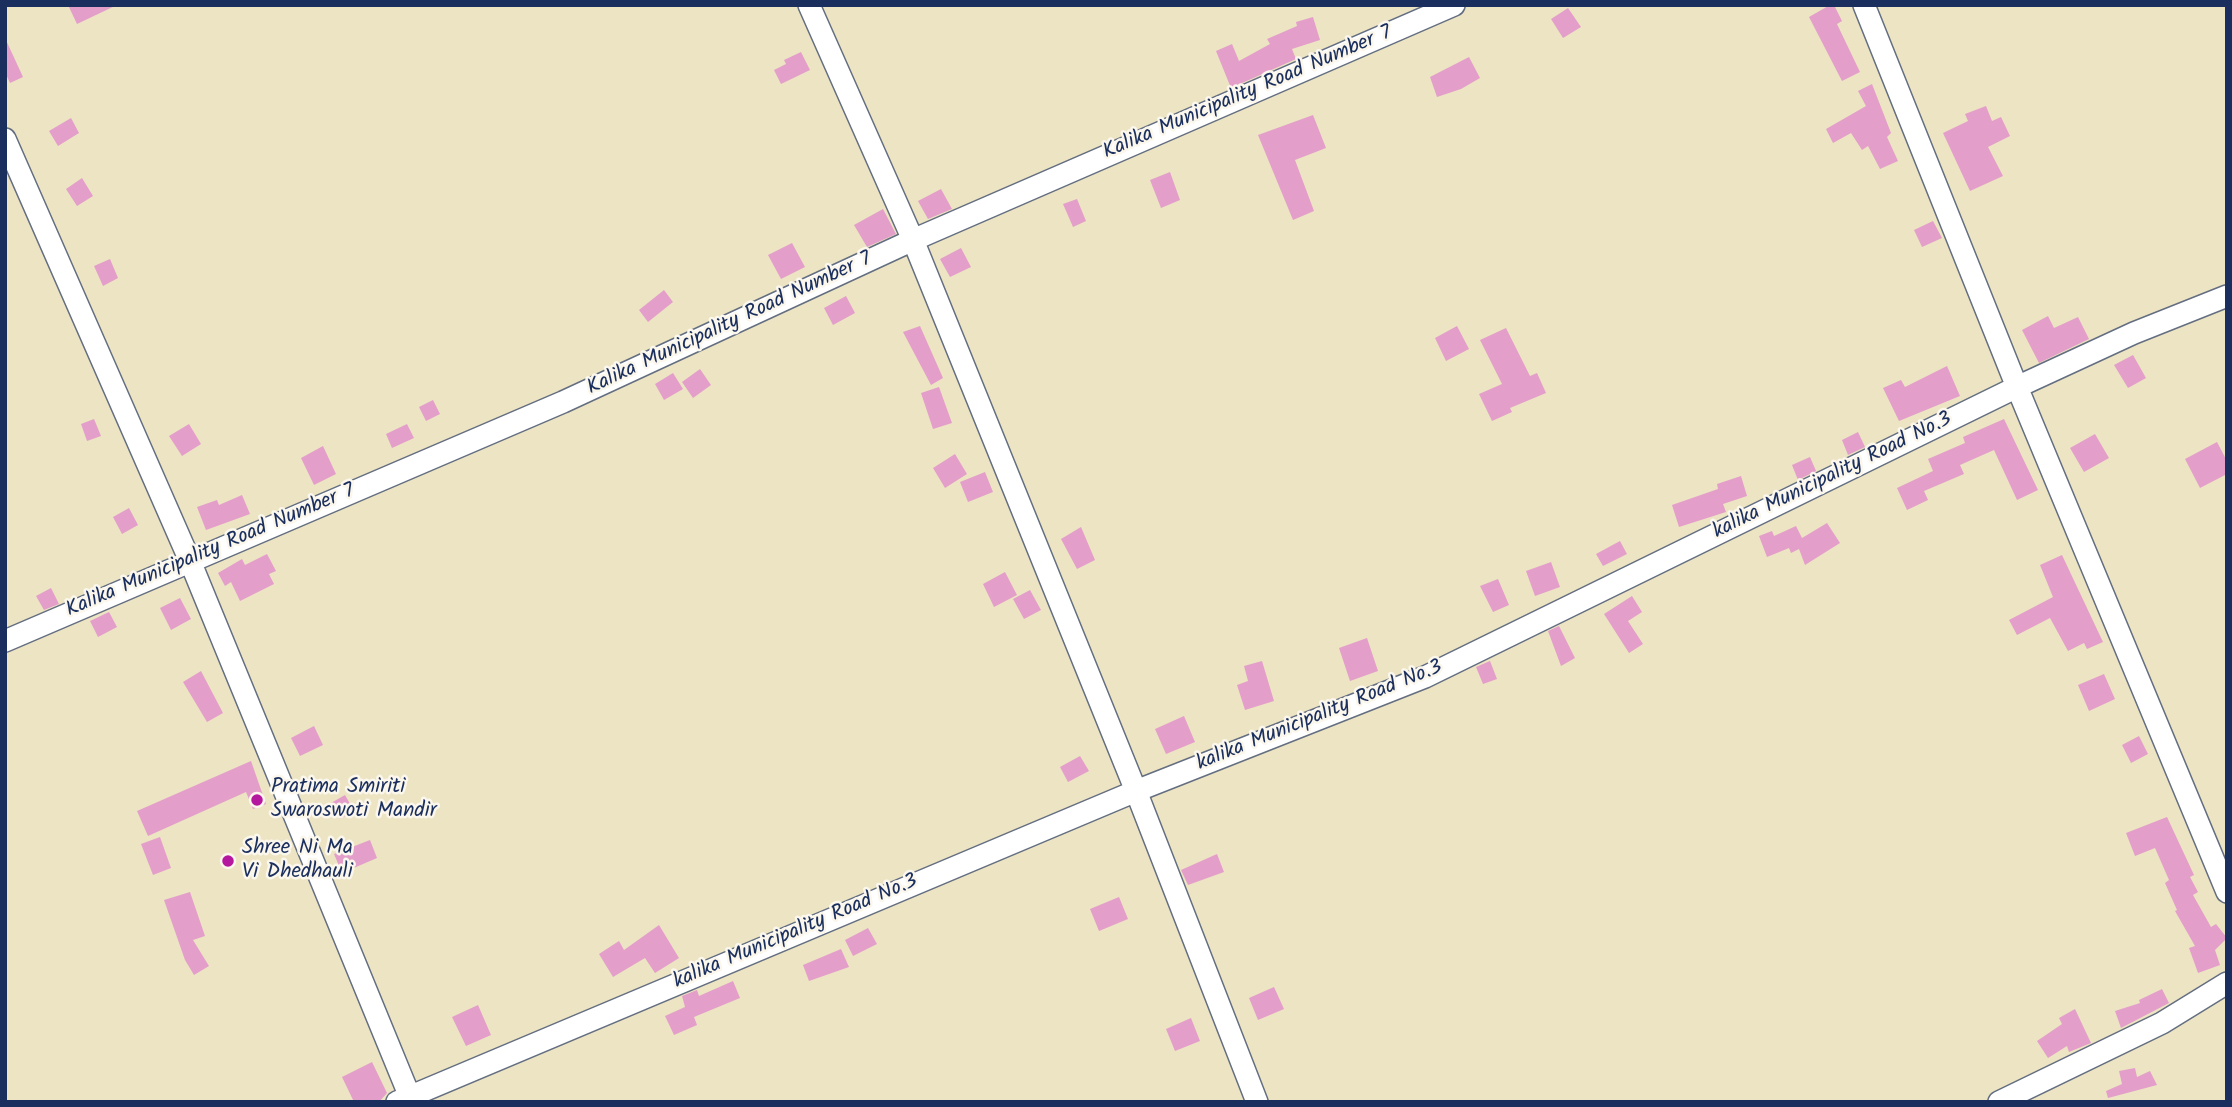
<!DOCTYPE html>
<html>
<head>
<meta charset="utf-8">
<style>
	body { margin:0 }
	#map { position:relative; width:2232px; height:1107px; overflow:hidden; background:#ece4c3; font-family:Kalam,sans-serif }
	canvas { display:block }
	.frame { position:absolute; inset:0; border:7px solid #1b2f5e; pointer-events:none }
</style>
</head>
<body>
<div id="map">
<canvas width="2232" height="1107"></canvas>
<div class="frame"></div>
</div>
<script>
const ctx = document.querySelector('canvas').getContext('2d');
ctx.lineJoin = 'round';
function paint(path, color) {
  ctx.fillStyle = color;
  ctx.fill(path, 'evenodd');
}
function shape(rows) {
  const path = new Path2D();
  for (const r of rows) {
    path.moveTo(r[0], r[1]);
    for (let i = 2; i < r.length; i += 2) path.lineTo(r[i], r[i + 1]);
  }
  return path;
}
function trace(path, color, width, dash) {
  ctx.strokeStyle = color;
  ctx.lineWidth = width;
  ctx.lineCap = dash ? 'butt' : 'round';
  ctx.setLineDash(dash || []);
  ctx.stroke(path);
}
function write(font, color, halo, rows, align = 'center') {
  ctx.font = font + ' Kalam,sans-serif';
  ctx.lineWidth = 5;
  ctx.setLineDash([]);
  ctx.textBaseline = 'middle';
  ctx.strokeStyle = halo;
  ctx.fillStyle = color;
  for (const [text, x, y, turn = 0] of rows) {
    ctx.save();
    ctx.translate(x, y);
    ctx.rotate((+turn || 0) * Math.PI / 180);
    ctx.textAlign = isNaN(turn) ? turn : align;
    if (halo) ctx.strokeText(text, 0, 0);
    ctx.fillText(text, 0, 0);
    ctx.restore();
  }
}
paint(shape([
	[68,5,117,5,77,24],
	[1830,5,1834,5,1842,21,1837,24,1860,72,1842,81,1809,17],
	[1568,8,1581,27,1563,38,1551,19],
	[1313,17,1320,40,1292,49,1296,59,1231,88,1216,51,1232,44,1239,61,1270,44,1267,39,1297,26,1296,22],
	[5,38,23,77,10,83,5,72],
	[801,52,810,70,781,84,774,70,786,64,784,60],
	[1469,57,1480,78,1461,89,1437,97,1430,77],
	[1872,84,1891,133,1887,137,1898,161,1880,169,1868,146,1862,150,1851,133,1833,143,1826,129,1866,106,1858,91],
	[1986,106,1992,121,2001,117,2010,136,1988,147,2003,176,1970,191,1943,133,1968,121,1965,114],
	[1313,115,1326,148,1295,160,1314,211,1293,220,1258,135],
	[71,118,79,133,58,146,49,131],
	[1170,172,1180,200,1161,208,1150,180],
	[82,178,93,196,77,206,66,189],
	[941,189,952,209,928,219,918,201],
	[1077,199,1086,221,1073,227,1063,204],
	[883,209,896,234,867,247,854,225],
	[1933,221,1942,238,1922,247,1914,230],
	[792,243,805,267,781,279,768,255],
	[961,248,971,267,950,277,940,259],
	[110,259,118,278,103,286,94,266],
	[664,290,673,302,648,322,639,310],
	[846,296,855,313,833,325,824,308],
	[2048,316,2054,328,2078,317,2089,339,2039,363,2022,330],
	[920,326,943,378,931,385,903,332],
	[1457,326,1469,349,1446,361,1435,338],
	[1506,328,1530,376,1537,373,1546,393,1510,408,1512,412,1492,421,1479,394,1502,384,1480,340],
	[2133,355,2146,378,2128,388,2114,365],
	[1947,366,1960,396,1899,421,1883,388,1901,380,1905,387],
	[700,369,711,385,693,398,682,382],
	[673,373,683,389,664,400,655,384],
	[939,387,952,423,933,429,921,393],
	[433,400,440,414,426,421,419,407],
	[94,419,101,436,87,441,81,424],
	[2004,419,2038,490,2017,500,1994,450,1960,465,1964,474,1924,491,1928,500,1907,510,1897,488,1933,471,1928,459,1965,443,1963,437],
	[189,424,201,444,182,456,169,436],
	[407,424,414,438,392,448,386,434],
	[1858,432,1865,447,1848,455,1842,440],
	[2095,434,2109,458,2084,472,2070,448],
	[2217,442,2227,461,2227,474,2200,488,2185,459],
	[323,446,336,474,314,485,301,458],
	[955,454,967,474,945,488,933,468],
	[1810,457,1816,471,1798,480,1792,465],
	[985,472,993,492,968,502,960,482],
	[1741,476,1747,496,1723,504,1726,512,1679,527,1672,505,1718,489,1717,484],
	[242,495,250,514,206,530,197,507,217,500,219,505],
	[129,508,138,525,122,534,113,517],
	[1827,523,1840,543,1805,565,1799,549,1791,553,1789,548,1767,557,1759,536,1772,531,1774,536,1796,526,1802,538],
	[1081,527,1095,560,1077,569,1061,539],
	[1620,541,1627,554,1603,566,1596,554],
	[267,554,276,571,269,574,274,584,240,601,231,582,225,586,218,573,242,559,245,565],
	[2062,555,2103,642,2087,649,2084,643,2068,651,2050,618,2017,635,2009,620,2053,597,2040,565],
	[1551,562,1560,587,1535,596,1526,571],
	[1005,572,1017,595,994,607,983,584],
	[1498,579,1509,605,1493,612,1480,586],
	[51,588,59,604,44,610,36,596],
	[1030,590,1041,610,1024,619,1013,599],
	[1632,596,1642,612,1628,621,1643,644,1629,653,1604,614],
	[180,598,191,619,171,630,160,608],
	[109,612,117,627,98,637,90,621],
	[1559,626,1575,658,1561,666,1548,631],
	[1367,638,1378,671,1350,681,1339,648],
	[1262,661,1274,701,1245,710,1237,685,1248,681,1244,666],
	[1490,661,1497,679,1483,684,1476,667],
	[201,671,223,713,207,722,183,682],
	[2104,674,2115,699,2089,711,2078,685],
	[1184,716,1195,742,1166,754,1155,729],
	[314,726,323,745,300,756,291,738],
	[2139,736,2148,754,2131,763,2122,745],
	[1080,756,1089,771,1068,782,1060,767],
	[251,761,266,804,253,809,246,792,148,836,137,811],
	[345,795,354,811,340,819,331,803],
	[2167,817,2194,875,2190,877,2198,892,2193,895,2211,927,2216,924,2227,938,2215,950,2220,965,2198,973,2189,948,2195,946,2175,911,2177,910,2165,883,2169,880,2155,848,2135,856,2126,833],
	[160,837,171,868,153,875,141,844],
	[370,840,377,858,342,873,334,854],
	[1217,854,1224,872,1188,885,1181,870],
	[190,892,205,936,193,940,209,966,194,975,185,960,164,900],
	[1119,897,1128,919,1099,931,1090,909],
	[659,925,679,958,655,973,645,958,613,977,599,954,619,941,624,950],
	[868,928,877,944,853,956,845,940],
	[841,949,849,967,809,981,803,965],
	[733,981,740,998,694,1017,697,1025,674,1035,665,1016,685,1007,682,996,697,990,699,996],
	[1274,987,1284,1009,1258,1020,1249,998],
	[2162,989,2169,1003,2121,1028,2115,1011,2140,1003,2139,1000],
	[478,1005,491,1035,466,1046,452,1017],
	[2075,1009,2091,1043,2069,1052,2067,1046,2048,1058,2037,1041,2062,1024,2059,1018],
	[1191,1018,1200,1041,1175,1051,1166,1029],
	[372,1062,387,1093,379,1102,354,1102,342,1077],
	[2135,1068,2137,1077,2150,1071,2157,1085,2108,1098,2106,1091,2122,1084,2119,1071]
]), '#e49eca');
const minor = shape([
	[809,5,913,240,1136,791,1257,1102],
	[1864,5,2017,387,2227,892],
	[5,139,190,561,412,1102],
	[5,641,563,402,913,240,1454,5],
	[397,1102,1136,791,1425,677,2017,387,2134,333,2227,296],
	[1999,1102,2162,1023,2227,983]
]);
trace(minor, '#646e81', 24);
trace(minor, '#fff', 21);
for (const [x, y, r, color] of [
	[257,800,7,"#b5179e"],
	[228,861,7,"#b5179e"]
]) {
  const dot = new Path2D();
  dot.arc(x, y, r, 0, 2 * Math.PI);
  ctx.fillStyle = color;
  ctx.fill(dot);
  trace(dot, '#fbf7ec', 2.5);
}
write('21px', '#1b2f5e', '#fbf7ec', [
	["Kalika Municipality Road Number 7",1248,94,-23],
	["Kalika Municipality Road Number 7",730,325,-25],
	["kalika Municipality Road No.3",1833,477,-26],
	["Kalika Municipality Road Number 7",211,552,-23],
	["kalika Municipality Road No.3",1320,717,-22],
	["kalika Municipality Road No.3",796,933,-23]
]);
write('21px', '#1b2f5e', '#fbf7ec', [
	["Pratima Smiriti",271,788],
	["Swaroswoti Mandir",271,812],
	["Shree Ni Ma",242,849],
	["Vi Dhedhauli",242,873]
], 'left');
</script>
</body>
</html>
